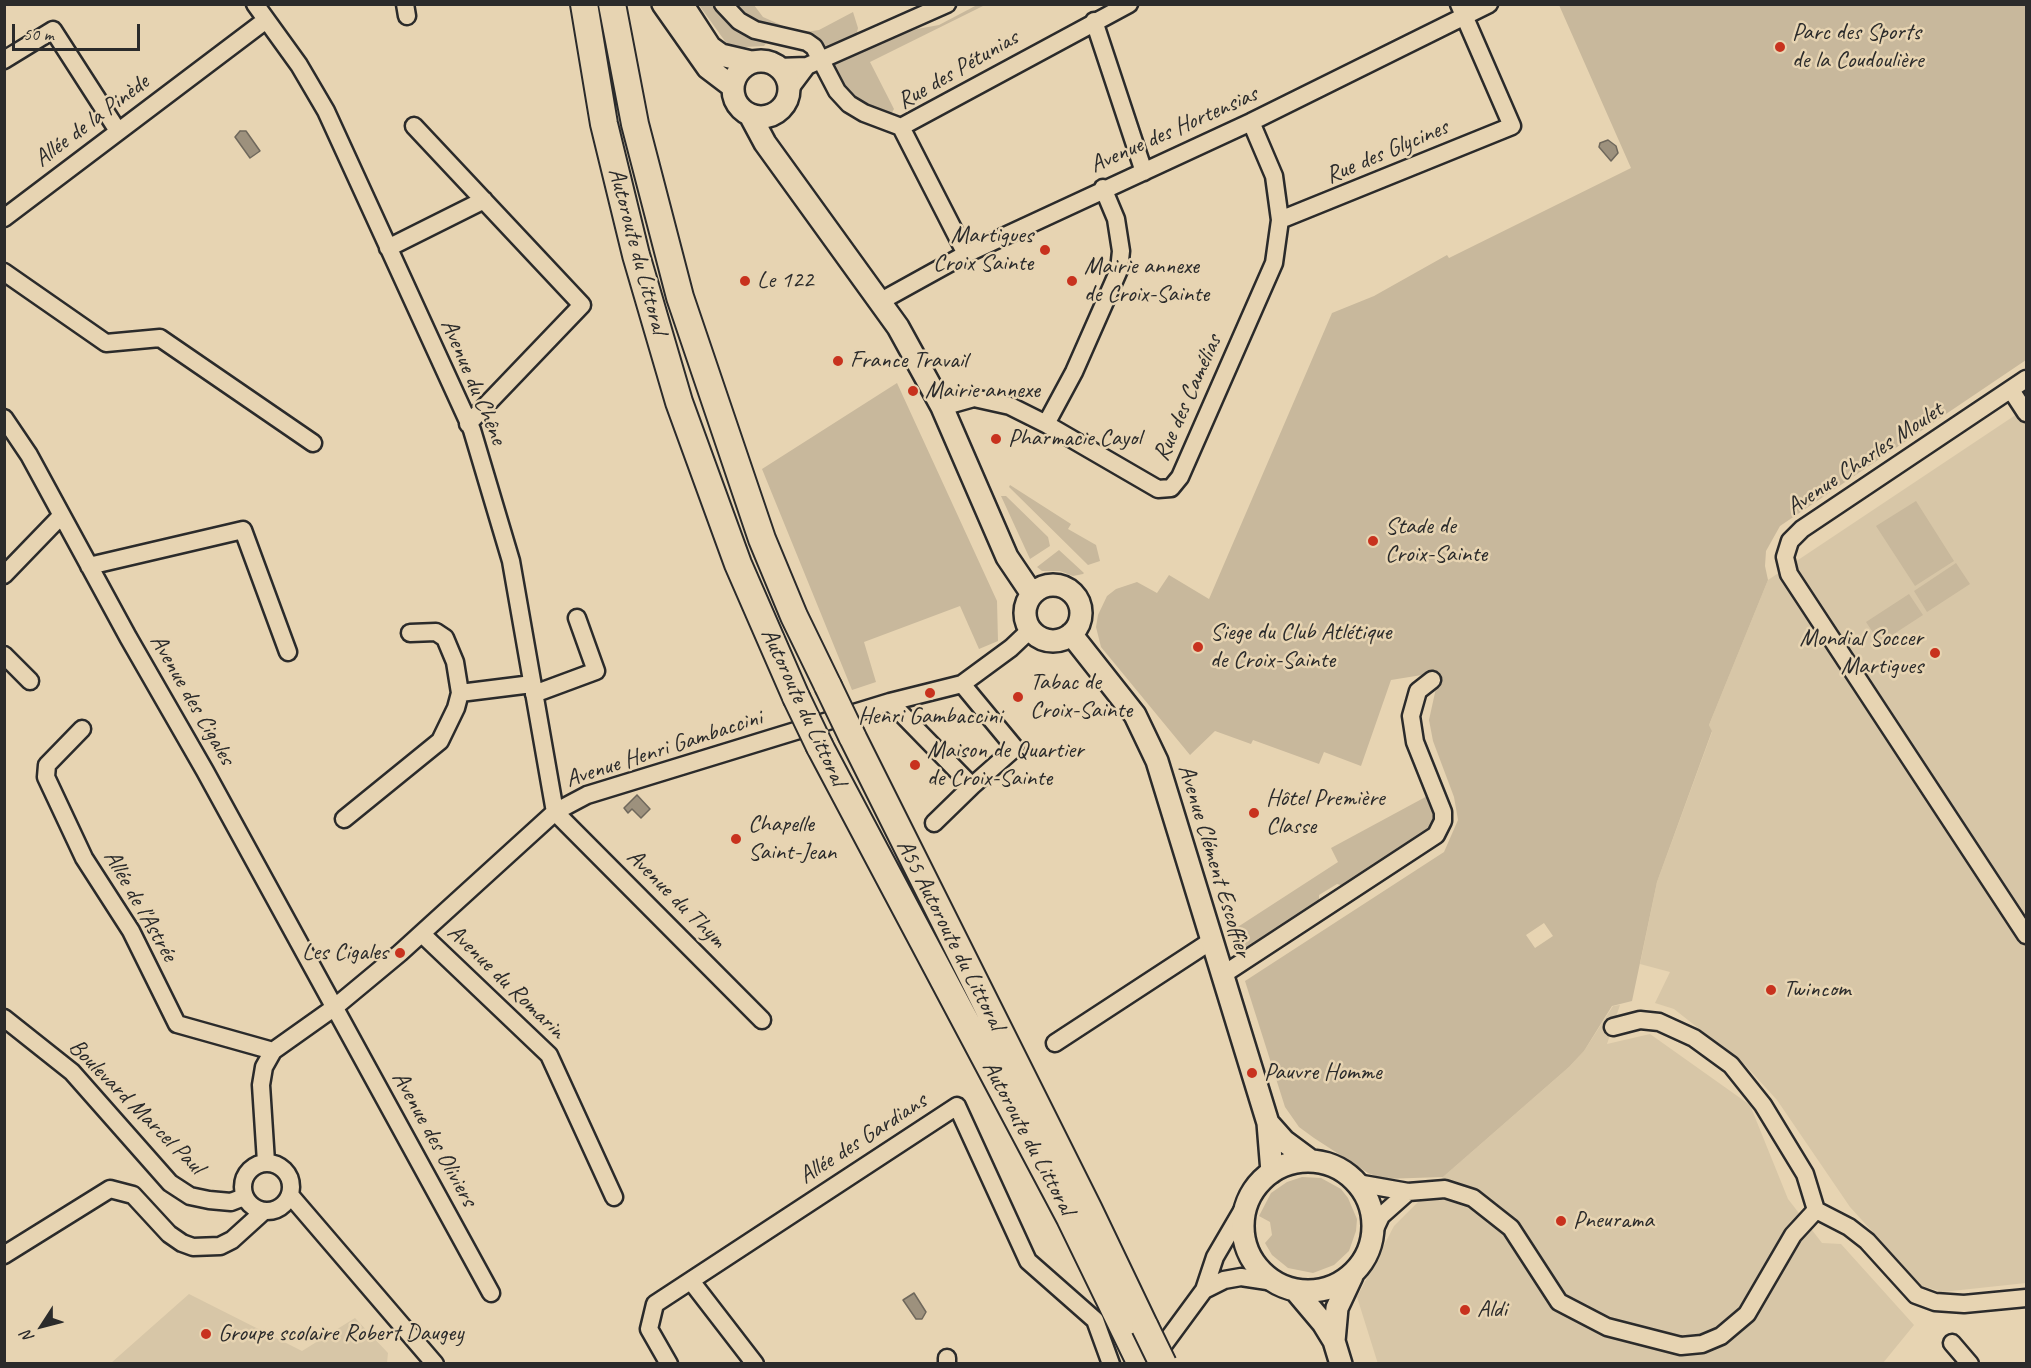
<!DOCTYPE html>
<html>
<head>
<meta charset="utf-8">
<style>
	body { margin:0 }
	#map { position:relative; width:2031px; height:1368px; overflow:hidden; background:#e7d4b2; font-family:Caveat,sans-serif }
	canvas { display:block }
	.frame { position:absolute; inset:0; border:6px solid #2b2b2b; pointer-events:none }
	.north { position:absolute; left:12px; top:1296px; width:60px; height:60px; -webkit-text-stroke:4px #e7d4b2; paint-order:stroke; rotate:234deg; font-size:16px; font-weight:700; line-height:24px; text-align:center; color:#2b2b2b }
	.north::after { content:''; display:block; margin:auto; width:21px; height:27px; background:#2b2b2b; clip-path:polygon(50% 0,100% 100%,50% 72%,0 100%) }
	.scale { position:absolute; left:12px; top:24px; width:128px; height:27px; box-sizing:border-box; border:3px solid #2b2b2b; border-top:0; padding-left:8px; font-size:18px; line-height:21px; white-space:nowrap; color:#2b2b2b; -webkit-text-stroke:4px #e7d4b2; paint-order:stroke }
</style>
</head>
<body>
<div id="map">
<canvas width="2031" height="1368"></canvas>
<div class="frame"></div>
<div class="north">N</div>
<div class="scale">50 m</div>
</div>
<script>
const ctx = document.querySelector('canvas').getContext('2d');
ctx.lineJoin = 'round';
function paint(path, color) {
  ctx.fillStyle = color;
  ctx.fill(path, 'evenodd');
}
function shape(rows) {
  const path = new Path2D();
  for (const r of rows) {
    if (r.length === 3) {
      path.moveTo(r[0] + r[2], r[1]);
      path.arc(r[0], r[1], r[2], 0, 2 * Math.PI);
      continue;
    }
    path.moveTo(r[0], r[1]);
    for (let i = 2; i < r.length; i += 2) path.lineTo(r[i], r[i + 1]);
  }
  return path;
}
function trace(path, color, width, dash) {
  ctx.strokeStyle = color;
  ctx.lineWidth = width;
  ctx.lineCap = dash ? 'butt' : 'round';
  ctx.setLineDash(dash || []);
  ctx.stroke(path);
}
function write(font, color, halo, rows, align = 'center') {
  ctx.font = font + ' Caveat,sans-serif';
  ctx.lineWidth = 5;
  ctx.setLineDash([]);
  ctx.textBaseline = 'middle';
  ctx.strokeStyle = halo;
  ctx.fillStyle = color;
  for (const [text, x, y, turn = 0] of rows) {
    ctx.save();
    ctx.translate(x, y);
    ctx.rotate((+turn || 0) * Math.PI / 180);
    ctx.textAlign = isNaN(turn) ? turn : align;
    if (halo) ctx.strokeText(text, 0, 0);
    ctx.fillText(text, 0, 0);
    ctx.restore();
  }
}
paint(shape([
	[2026,408,2026,1283,1942,1292,1922,1286,1850,1207,1777,1100,1745,1065,1674,1009,1655,1003,1670,972,1640,964,1657,882,1712,732,1709,725,1768,580],
	[1620,1005,1607,1044,1650,1034,1750,1105,1788,1199,1822,1243,1841,1244,1914,1325,1883,1363,1378,1364,1357,1297,1394,1226,1443,1177,1569,1067,1584,1051,1613,1006],
	[189,1294,302,1351,355,1318,388,1353,387,1363,111,1363]
]), '#d7c6a7');
paint(shape([
	[699,5,715,5,751,35,767,42,764,46,745,47,727,44],
	[730,5,754,5,763,17,799,33,819,30,853,12,858,28,856,36,828,53,754,22],
	[977,5,985,5,870,62,894,109,890,116,867,107,846,93,833,66,836,62,859,50,917,29,939,25],
	[1559,5,2026,5,2026,360,1780,526,1766,551,1765,566,1768,580,1709,725,1712,731,1657,882,1632,1001,1612,1006,1584,1051,1569,1067,1443,1177,1383,1179,1368,1173,1314,1138,1299,1127,1285,1107,1245,981,1444,852,1458,820,1454,797,1433,741,1429,720,1436,688,1428,674,1391,680,1361,766,1324,752,1319,764,1253,740,1251,744,1215,731,1190,755,1101,647,1096,627,1098,615,1107,596,1116,589,1137,582,1157,593,1169,575,1209,599,1332,313,1374,296,1447,255,1449,258,1631,168],
	[1544,923,1553,936,1535,948,1526,935],
	[897,383,997,601,998,641,979,649,960,606,864,642,876,682,852,690,762,469],
	[1010,485,1071,524,1068,529,1096,545,1100,561,1088,565,1009,487],
	[1001,496,1006,496,1048,537,1050,546,1030,559],
	[1916,501,1954,561,1915,586,1876,526],
	[1059,550,1084,573,1083,574,1073,576,1060,571,1042,571,1037,567],
	[1956,563,1970,584,1927,612,1914,591],
	[1909,594,1923,615,1880,643,1866,622],
	[1431,794,1435,817,1424,835,1348,887,1337,884,1319,895,1319,904,1244,954,1237,950,1230,932,1338,862,1331,848],
	[1302,1177,1321,1178,1341,1189,1348,1198,1357,1219,1356,1231,1349,1251,1334,1265,1313,1273,1288,1268,1272,1255,1265,1243,1272,1235,1270,1222,1259,1216,1271,1193,1287,1182]
]), '#c8b89c');
const water = shape([
	[240,131,246,131,260,151,250,158,235,137,240,131],
	[1608,140,1616,146,1618,153,1611,161,1599,147,1600,143,1608,140],
	[637,795,650,809,641,818,632,809,628,813,624,808,637,795],
	[914,1293,926,1312,922,1319,916,1319,903,1300,914,1293]
]);
paint(water, '#9d917d');
trace(water, '#6f685c', 1.5);
const minor = shape([
	[255,4,299,65,326,111,472,430,511,561,555,812,762,1020],
	[405,4,407,16],
	[723,4,739,21,755,30,807,42,814,47,837,91,849,104,864,113,901,127],
	[1094,21,1144,172],
	[4,60,53,30,118,131],
	[778,67,807,66],
	[789,90,807,66,947,4],
	[414,126,582,305,468,424],
	[4,218,266,20],
	[1280,220,1512,126,1459,4],
	[388,248,484,200],
	[966,254,901,127,1129,4],
	[4,272,106,343,160,338,313,443],
	[881,301,966,254,1251,122,1489,4],
	[2026,379,1802,529,1790,541,1785,557,1789,574,2026,935],
	[2011,390,2026,413],
	[942,407,974,398,1010,406,1046,424,1074,372,1119,270,1121,251,1116,219,1103,188],
	[4,418,29,455,128,637,205,771,491,1293],
	[1046,424,1158,489,1171,488,1180,477,1274,263,1280,220,1274,176,1251,122],
	[89,566,243,530,288,652],
	[4,575,61,516],
	[4,655,30,681],
	[460,693,532,684],
	[534,694,596,671,577,618],
	[890,702,972,786,1015,748,962,684],
	[82,729,47,765,46,777,84,858,131,931,177,1024,273,1051],
	[344,819,440,741,456,708,460,693,455,662,445,638,436,632,410,633],
	[934,823,972,786],
	[422,934,549,1055,614,1197],
	[1221,976,1436,835,1443,821,1443,812,1415,742,1411,716,1418,691,1432,680],
	[4,1018,72,1072,170,1183,190,1196,209,1200,231,1202,244,1197],
	[1613,1027,1640,1020,1659,1022,1694,1038,1731,1065,1763,1105,1805,1174,1816,1210,1849,1227,1867,1241,1916,1295,1935,1302,1964,1304,2026,1298],
	[1055,1043,1211,941],
	[266,1162,261,1085,264,1067,273,1051,335,1007,400,953,555,812,587,795,890,702,962,684,1011,648,1030,630],
	[267,1187,24],
	[1357,1183,1408,1192,1381,1216,1373,1233],
	[1408,1192,1445,1189,1473,1198,1511,1228,1559,1302,1607,1327,1681,1346,1702,1344,1721,1336,1747,1314,1793,1235,1816,1210],
	[290,1195,435,1364],
	[4,1255,110,1189,133,1195,169,1234,182,1243,193,1247,220,1246,232,1240,264,1211],
	[691,1281,755,1364],
	[1204,1290,1224,1280,1241,1277,1274,1282],
	[1952,1343,1970,1364],
	[1154,1358,1204,1290,1215,1257,1246,1204],
	[669,1364,649,1329,655,1304,957,1106,1028,1261,1095,1320,1111,1364],
	[947,1364,947,1358]
]);
const major = shape([
	[663,4,708,68,733,87],
	[682,4,710,47,721,55,751,62],
	[761,89,28],
	[750,115,765,143,898,327,942,407,1007,557,1032,594],
	[1053,613,28],
	[1071,634,1135,715,1157,761,1268,1123,1272,1172],
	[1268,1123,1284,1141,1311,1161],
	[1308,1226,65],
	[1296,1291,1323,1323,1334,1341,1341,1364],
	[1334,1341,1337,1308,1352,1276]
]);
const highway = shape([
	[584,4,604,124,636,255,679,402,738,564,796,697],
	[612,4,635,124,680,297,762,539,794,616,828,686],
	[852,736,1089,1210,1145,1327],
	[820,747,1070,1218,1141,1364]
]);
trace(minor, '#2b2b2b', 21);
trace(major, '#2b2b2b', 26);
trace(highway, '#2b2b2b', 30);
trace(minor, '#e7d4b2', 16);
trace(major, '#e7d4b2', 21);
trace(highway, '#e7d4b2', 26);
const highwayBridge = shape([
	[828,686,852,736],
	[796,697,820,747],
	[1145,1327,1163,1364]
]);
trace(highwayBridge, '#2b2b2b', 30, []);
trace(highwayBridge, '#e7d4b2', 26);
for (const [x, y, r, color] of [
	[1780,47,6,"#c8321e"],
	[1045,250,6,"#c8321e"],
	[745,281,6,"#c8321e"],
	[1072,281,6,"#c8321e"],
	[838,361,6,"#c8321e"],
	[913,391,6,"#c8321e"],
	[996,439,6,"#c8321e"],
	[1373,541,6,"#c8321e"],
	[1198,647,6,"#c8321e"],
	[1935,653,6,"#c8321e"],
	[930,693,6,"#c8321e"],
	[1018,697,6,"#c8321e"],
	[915,765,6,"#c8321e"],
	[1254,813,6,"#c8321e"],
	[736,839,6,"#c8321e"],
	[400,953,6,"#c8321e"],
	[1771,990,6,"#c8321e"],
	[1252,1073,6,"#c8321e"],
	[1561,1221,6,"#c8321e"],
	[1465,1310,6,"#c8321e"],
	[206,1334,6,"#c8321e"]
]) {
  const dot = new Path2D();
  dot.arc(x, y, r, 0, 2 * Math.PI);
  ctx.fillStyle = color;
  ctx.fill(dot);
  trace(dot, '#e7d4b2', 2);
}
write('24px', '#2b2b2b', '#e7d4b2', [
	["Parc des Sports",1792,33],
	["de la Coudoulière",1792,61],
	["Martigues",1033,236,"right"],
	["Croix Sainte",1033,264,"right"],
	["Mairie annexe",1084,267],
	["de Croix-Sainte",1084,295],
	["Le 122",757,281],
	["France Travail",850,361],
	["Mairie annexe",925,391],
	["Pharmacie Cayol",1008,439],
	["Stade de",1385,527],
	["Croix-Sainte",1385,555],
	["Siege du Club Atlétique",1210,633],
	["de Croix-Sainte",1210,661],
	["Mondial Soccer",1923,639,"right"],
	["Martigues",1923,667,"right"],
	["Tabac de",1030,683],
	["Croix-Sainte",1030,711],
	["Henri Gambaccini",930,717,"center"],
	["Maison de Quartier",927,751],
	["de Croix-Sainte",927,779],
	["Hôtel Première",1266,799],
	["Classe",1266,827],
	["Chapelle",748,825],
	["Saint-Jean",748,853],
	["Les Cigales",388,953,"right"],
	["Twincom",1783,990],
	["Pauvre Homme",1264,1073],
	["Pneurama",1573,1221],
	["Aldi",1477,1310],
	["Groupe scolaire Robert Daugey",218,1334]
], 'left');
write('24px', '#2b2b2b', '#e7d4b2', [
	["Rue des Pétunias",958,70,-30],
	["Allée de la Pinède",92,121,-37],
	["Avenue des Hortensias",1174,130,-24],
	["Rue des Glycines",1387,152,-23],
	["Autoroute du Littoral",637,251,75],
	["Avenue du Chêne",473,382,67],
	["Rue des Camélias",1188,398,-66],
	["Avenue Charles Moulet",1865,459,-34],
	["Avenue des Cigales",192,700,60],
	["Autoroute du Littoral",803,707,65],
	["Avenue Henri Gambaccini",664,749,-18],
	["Avenue Clément Escoffier",1214,861,73],
	["Avenue du Thym",676,899,45],
	["Allée de l'Astrée",140,906,60],
	["A55 Autoroute du Littoral",950,935,63],
	["Avenue du Romarin",506,982,44],
	["Boulevard Marcel Paul",136,1107,45],
	["Autoroute du Littoral",1028,1138,62],
	["Avenue des Oliviers",434,1139,61],
	["Allée des Gardians",863,1139,-33]
]);
</script>
</body>
</html>
